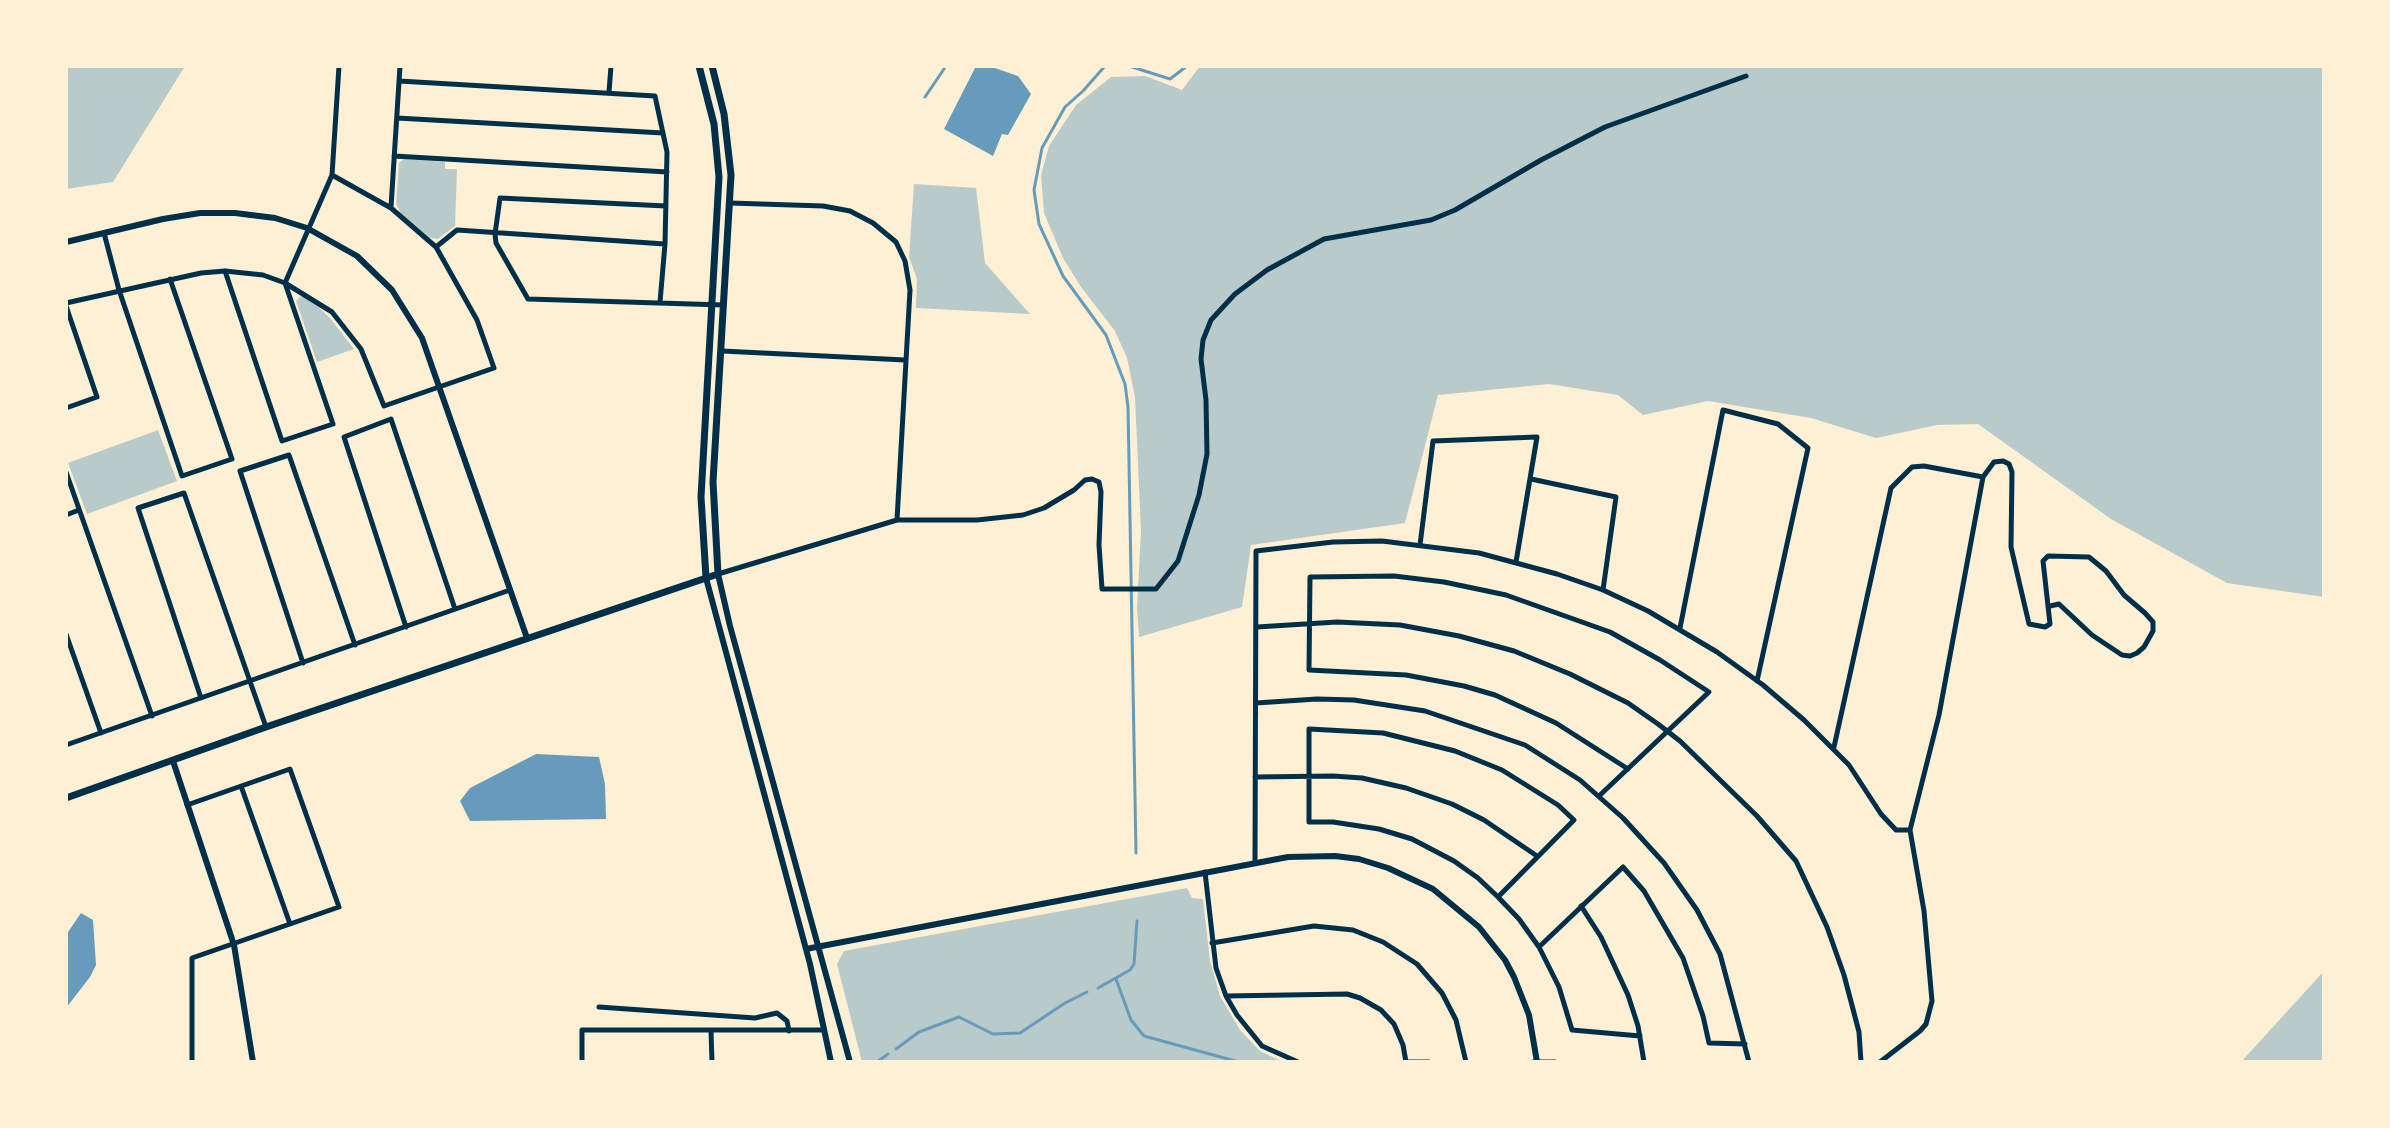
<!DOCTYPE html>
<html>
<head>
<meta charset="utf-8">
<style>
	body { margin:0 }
	#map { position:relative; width:2390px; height:1128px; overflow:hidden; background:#fdf0d5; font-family:"PT Sans",sans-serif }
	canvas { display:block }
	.frame { position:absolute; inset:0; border:68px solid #fdf0d5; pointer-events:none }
</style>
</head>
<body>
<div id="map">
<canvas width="2390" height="1128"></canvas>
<div class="frame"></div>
</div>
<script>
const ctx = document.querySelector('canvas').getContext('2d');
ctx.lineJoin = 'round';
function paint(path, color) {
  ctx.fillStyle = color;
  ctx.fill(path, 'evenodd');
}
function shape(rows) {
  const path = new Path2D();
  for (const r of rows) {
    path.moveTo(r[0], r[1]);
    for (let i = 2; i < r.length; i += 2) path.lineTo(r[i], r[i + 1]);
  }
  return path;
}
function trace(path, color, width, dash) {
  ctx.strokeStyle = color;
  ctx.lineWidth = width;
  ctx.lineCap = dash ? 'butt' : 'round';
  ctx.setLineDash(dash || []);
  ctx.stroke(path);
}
paint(shape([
	[66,66,185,66,113,182,66,189],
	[1200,66,2324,66,2324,597,2227,583,2111,519,1978,424,1937,425,1876,438,1811,418,1708,401,1643,415,1618,395,1549,384,1438,395,1405,523,1251,545,1242,607,1139,637,1137,608,1141,531,1135,397,1127,358,1115,331,1081,287,1063,258,1044,213,1041,175,1049,146,1076,105,1111,77,1145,76,1182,90],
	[404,159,445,162,445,169,457,169,455,226,438,239,430,238,400,212,396,203,399,163],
	[914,184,976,188,985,263,1030,314,916,308,917,279,909,257],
	[301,296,316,305,329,317,354,349,317,362,296,301],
	[158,430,177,481,87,514,68,463],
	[1187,888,1192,898,1203,899,1210,961,1220,996,1240,1030,1260,1051,1283,1062,862,1062,837,964,844,951],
	[2324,971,2324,1062,2241,1062]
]), '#b9caca');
paint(shape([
	[976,66,989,66,1018,76,1031,94,1008,135,1002,134,993,156,944,129],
	[536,754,599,757,605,784,606,819,470,821,460,801,470,788],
	[81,913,93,920,96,965,90,977,66,1008,66,935]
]), '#669bbc');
trace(shape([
	[1105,66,1083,91,1065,107,1042,148,1034,190,1039,224,1063,276,1106,335,1125,384,1128,407,1136,853],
	[1129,66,1170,79,1187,66],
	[925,97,946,66],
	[1116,979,1131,1020,1144,1036,1239,1062],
	[1098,988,1130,970,1134,964,1137,921],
	[896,1049,919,1032,959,1017,993,1034,1020,1033,1065,1003,1087,992],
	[877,1062,888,1054]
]), '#669bbc', 3);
trace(shape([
	[399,81,655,96,667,152,665,244,660,302],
	[609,92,611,66],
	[397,118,663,133],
	[394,156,667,172],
	[666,206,500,198,495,234,496,243,528,299,724,305],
	[391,207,400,66],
	[104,233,119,290,182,476,232,459,170,279],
	[436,247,457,230,665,244],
	[225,271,282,441,333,424,285,283,332,175,339,66],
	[66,303,201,273,225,271,263,275,285,283,332,312,361,349,384,406,494,368,477,320,436,247,391,208,332,175],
	[66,306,97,397,66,408],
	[722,351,905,360],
	[66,472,152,716],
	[1531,479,1616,497,1603,590],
	[66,515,79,510],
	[897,520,977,520,1023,515,1044,508,1074,490,1085,480,1092,479,1099,482,1101,492,1099,545,1102,589,1156,589,1178,561,1199,495,1207,454,1206,400,1201,359,1203,340,1211,320,1235,294,1267,270,1324,239,1431,220,1455,210,1541,160,1605,127,1746,76],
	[1420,545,1433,441,1537,437,1516,562],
	[718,574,897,520,910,290,905,261,896,242,873,223,850,211,823,206,730,203],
	[406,627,344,437,391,419,455,609],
	[1257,627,1337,622,1400,625,1459,636,1514,651,1570,674,1628,703,1658,724,1680,741,1757,816,1796,861,1827,927,1844,975,1859,1032,1861,1062],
	[1680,628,1723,410,1778,424,1808,448,1757,681],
	[66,634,101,733],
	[303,663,240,471,289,455,355,645],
	[201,698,138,508,184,493,266,727],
	[1256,703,1317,699,1354,700,1425,711,1525,745,1580,780,1623,818,1664,863,1697,910,1720,954,1749,1062],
	[66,745,510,590],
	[1834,747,1891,488,1912,467,1924,466,1983,477],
	[1255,777,1333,776,1362,778,1406,788,1452,804,1484,820,1537,856],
	[241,786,290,924],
	[1599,796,1709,692,1660,660,1610,632,1506,595,1444,582,1394,576,1310,577,1309,670,1406,675,1464,686,1495,695,1556,723,1628,769],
	[187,805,290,769,339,907,192,958,192,1062],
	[1255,863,1256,551,1333,542,1382,541,1479,553,1557,574,1603,590,1648,611,1717,652,1763,685,1804,720,1849,765,1881,814,1896,830,1910,830],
	[1205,872,1216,968,1226,996,1237,1015,1262,1046,1298,1062],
	[1498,897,1574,820,1558,805,1502,770,1455,751,1383,733,1309,729,1309,822,1333,822,1379,829,1412,839,1454,861,1478,878,1498,897,1519,919,1539,947,1559,987,1572,1030,1640,1036],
	[1581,906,1601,937,1628,995,1638,1026,1644,1062],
	[1212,943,1314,926,1353,930,1383,942,1417,964,1442,993,1456,1020,1466,1062],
	[1539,947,1623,867,1644,891,1683,958,1703,1016,1709,1043,1745,1044],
	[1226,996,1347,994,1360,998,1381,1010,1394,1024,1403,1045,1406,1062],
	[599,1007,755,1018,777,1013,787,1021,789,1031],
	[711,1031,712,1062],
	[582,1062,582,1030,824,1030],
	[1405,1062,1429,1062],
	[1533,1062,1555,1062],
	[1880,1062,1920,1031,1926,1024,1932,1001,1924,911,1910,830,1939,715,1983,477,1994,462,2003,461,2009,464,2012,472,2011,547,2029,624,2045,627,2050,624,2043,561,2048,556,2089,557,2106,571,2124,595,2145,613,2153,622,2153,631,2144,647,2137,653,2130,656,2122,655,2092,635,2059,604,2050,606]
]), '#003049', 5);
trace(shape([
	[66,242,163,219,200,213,235,213,275,218,307,228,357,256,392,290,422,338,527,638],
	[718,574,730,626,850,1062],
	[706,578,810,964,831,1062],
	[173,761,234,945,253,1062],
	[806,949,1288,857,1335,856,1359,859,1388,868,1433,889,1479,927,1505,960,1514,977,1529,1015,1537,1062]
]), '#003049', 6);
trace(shape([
	[699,66,714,124,719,177,701,497,706,578],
	[66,798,266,727,718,574,713,482,731,175,724,114,712,66]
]), '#003049', 7);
</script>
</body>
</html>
